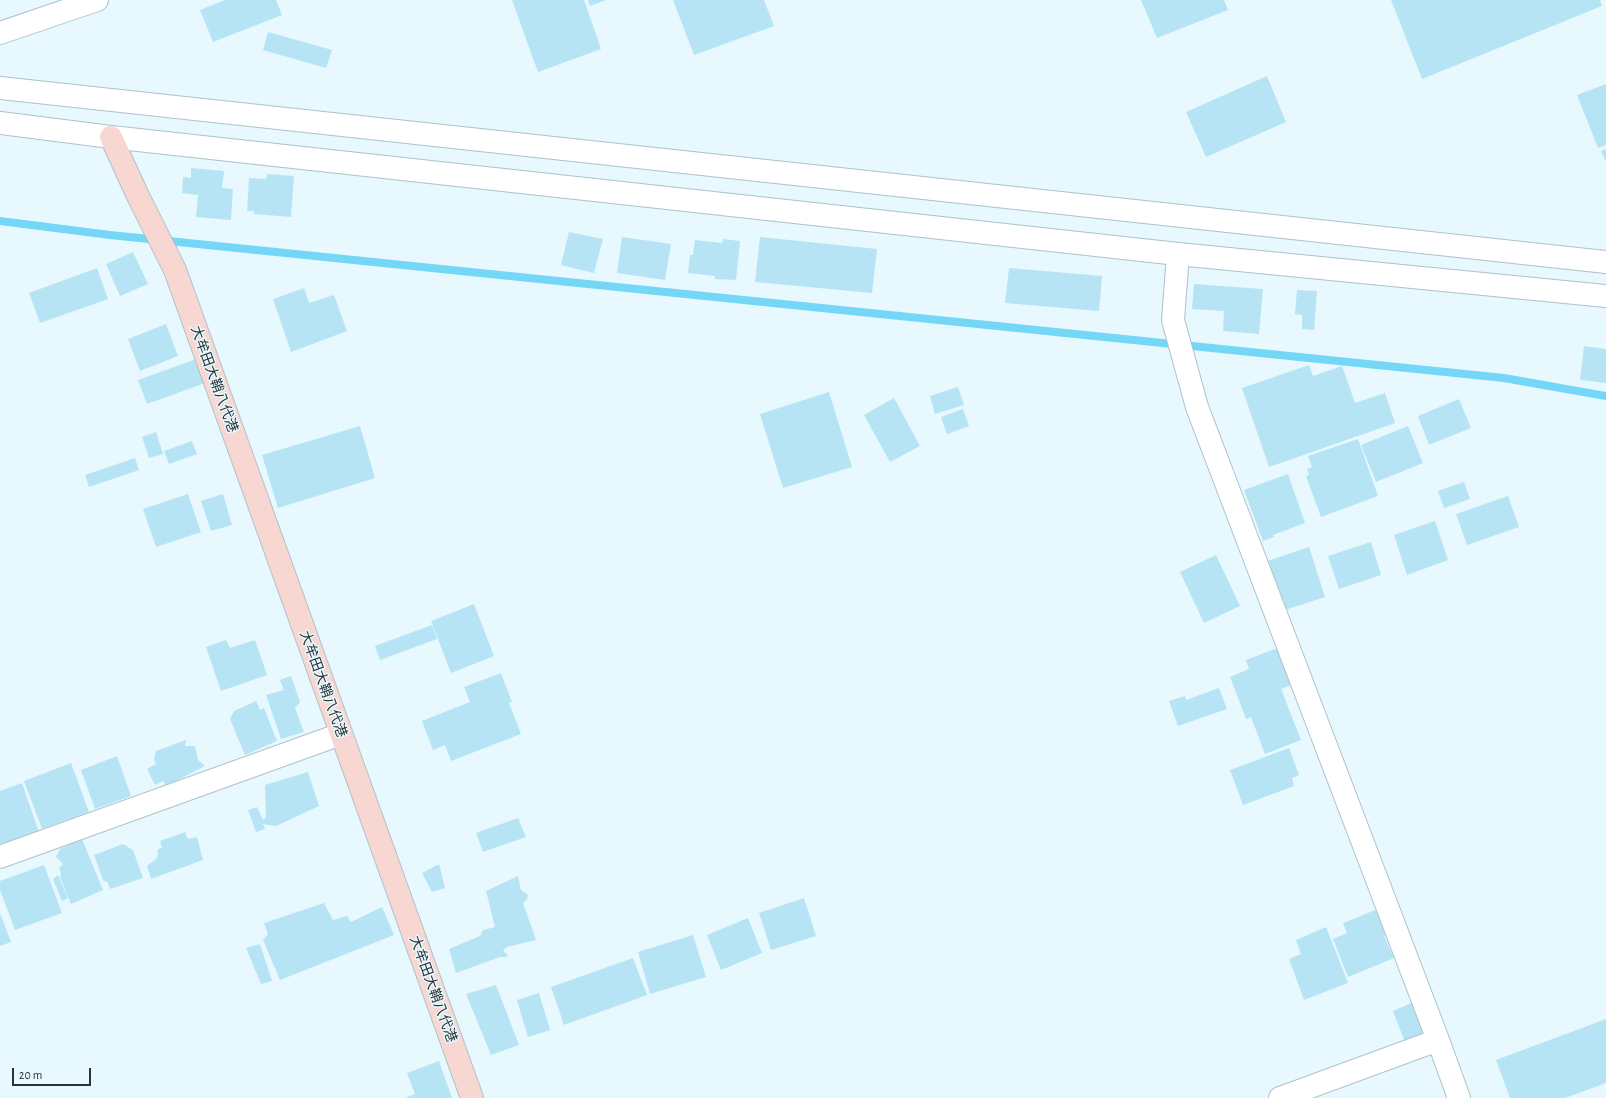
<!DOCTYPE html>
<html>
<head>
<meta charset="utf-8">
<style>
	body { margin:0 }
	#map { position:relative; width:1606px; height:1098px; overflow:hidden; background:#e7f8fe; font-family:"Alegreya Sans",sans-serif }
	canvas { display:block }
	.scale { position:absolute; left:12px; top:1068px; width:79px; height:18px; box-sizing:border-box; border:2px solid #2a3335; border-top:0; padding-left:5px; font-size:12px; line-height:14px; white-space:nowrap; color:#2a3335; -webkit-text-stroke:3px #e7f8fe; paint-order:stroke }
</style>
</head>
<body>
<div id="map">
<canvas width="1606" height="1098"></canvas>
<div class="scale">20 m</div>
</div>
<script>
const ctx = document.querySelector('canvas').getContext('2d');
ctx.lineJoin = 'round';
function shape(rows) {
  const path = new Path2D();
  for (const r of rows) {
    path.moveTo(r[0], r[1]);
    for (let i = 2; i < r.length; i += 2) path.lineTo(r[i], r[i + 1]);
  }
  return path;
}
function trace(path, color, width, dash) {
  ctx.strokeStyle = color;
  ctx.lineWidth = width;
  ctx.lineCap = dash ? 'butt' : 'round';
  ctx.setLineDash(dash || []);
  ctx.stroke(path);
}
function paint(path, color) {
  ctx.fillStyle = color;
  ctx.fill(path, 'evenodd');
}
function write(font, color, halo, rows, align = 'center') {
  ctx.font = font + ' "Alegreya Sans","Noto Sans JP",sans-serif';
  ctx.lineWidth = 3;
  ctx.setLineDash([]);
  ctx.textBaseline = 'middle';
  ctx.strokeStyle = halo;
  ctx.fillStyle = color;
  for (const [text, x, y, turn = 0] of rows) {
    ctx.save();
    ctx.translate(x, y);
    ctx.rotate((+turn || 0) * Math.PI / 180);
    ctx.textAlign = isNaN(turn) ? turn : align;
    if (halo) ctx.strokeText(text, 0, 0);
    ctx.fillText(text, 0, 0);
    ctx.restore();
  }
}
trace(shape([
	[0,221,110,235,1504,378,1606,396]
]), '#74d7f6', 8);
paint(shape([
	[225,0,276,0,282,15,213,42,200,10],
	[512,0,584,0,601,49,538,72],
	[588,0,606,0,590,6],
	[673,0,764,0,774,26,694,55],
	[1141,0,1224,0,1228,10,1157,38],
	[1391,0,1600,0,1602,6,1422,79],
	[268,32,332,50,326,68,263,50],
	[1267,76,1286,122,1206,157,1186,112],
	[1606,84,1606,145,1598,148,1577,95],
	[1606,149,1606,162,1601,151],
	[191,168,224,171,222,188,233,189,231,220,196,217,198,195,182,193,183,177,191,178],
	[267,174,294,176,291,217,254,214,254,211,247,211,249,178,266,179],
	[569,232,603,239,594,273,561,265],
	[622,237,671,244,665,280,617,273],
	[760,237,877,249,872,293,755,282],
	[723,239,740,241,736,280,715,279,715,276,688,273,690,255,693,255,695,240,722,243],
	[133,252,148,284,120,296,106,264],
	[97,268,108,299,40,323,29,293],
	[1009,268,1102,276,1099,311,1005,303],
	[1194,284,1263,289,1259,334,1223,331,1224,311,1192,309],
	[304,288,309,303,334,295,347,331,291,352,273,299],
	[1297,290,1317,291,1314,330,1302,329,1302,315,1295,314],
	[166,324,178,356,140,371,128,339],
	[1584,346,1606,349,1606,383,1580,380],
	[199,358,208,382,147,404,138,380],
	[1309,365,1313,376,1342,366,1355,403,1385,393,1395,423,1269,467,1242,388],
	[958,387,964,405,935,414,930,396],
	[829,392,852,467,783,488,760,414],
	[894,398,920,446,890,462,864,415],
	[1459,399,1471,428,1429,445,1418,416],
	[963,409,969,426,947,434,941,417],
	[360,426,375,478,278,508,262,455],
	[1408,426,1423,463,1376,482,1361,445],
	[156,432,163,454,149,458,142,437],
	[1358,439,1378,496,1321,517,1306,476,1309,475,1307,469,1312,467,1308,456],
	[192,441,197,454,169,464,164,451],
	[135,458,139,470,89,487,85,475],
	[1288,474,1305,523,1273,535,1274,537,1263,541,1244,490],
	[1464,482,1470,499,1444,508,1438,491],
	[188,494,201,532,156,547,143,509],
	[223,494,232,525,211,531,201,501],
	[1508,496,1519,527,1467,545,1456,514],
	[1435,521,1448,560,1407,575,1394,535],
	[1371,542,1381,575,1339,589,1328,556],
	[1309,547,1325,597,1276,613,1259,564],
	[1216,555,1240,606,1204,623,1180,572],
	[474,604,494,656,451,673,431,621],
	[432,625,437,639,380,660,375,646],
	[226,640,230,648,255,640,267,675,221,691,206,647],
	[1280,647,1294,684,1281,689,1301,740,1265,754,1251,717,1246,719,1230,677,1249,669,1246,660],
	[501,673,512,702,509,703,521,734,451,761,445,745,433,750,422,721,470,702,464,687],
	[291,676,300,702,295,708,304,732,281,739,266,695,284,690,280,680],
	[1219,688,1227,709,1178,726,1169,701,1185,696,1186,700],
	[256,701,260,710,264,708,277,741,245,755,230,719,234,711],
	[186,740,185,746,195,746,198,760,205,766,166,786,163,781,155,785,147,769,156,764,154,759,156,751],
	[1289,748,1299,775,1292,778,1294,786,1243,805,1230,770],
	[117,756,131,796,95,809,81,770],
	[71,763,89,812,42,829,24,781],
	[308,772,319,806,276,826,263,824,265,829,256,832,248,810,257,807,263,820,266,817,265,785],
	[22,783,39,832,0,846,0,791],
	[518,818,526,837,483,852,476,833],
	[185,832,188,839,197,837,203,860,151,879,147,866,157,858,158,849,162,848,160,841],
	[82,839,103,890,71,904,60,877,61,873,59,868,63,864,56,857,60,849],
	[123,844,133,850,143,878,110,889,108,883,103,880,94,855],
	[439,864,445,888,432,892,422,873],
	[44,865,62,913,15,930,0,890,0,881],
	[58,875,68,898,62,901,53,879],
	[518,876,521,890,528,895,527,899,523,903,536,940,507,947,503,951,508,955,506,957,500,957,456,973,449,949,480,936,483,930,495,927,486,891],
	[804,898,816,936,771,950,759,913],
	[324,903,333,920,347,916,351,922,382,907,394,935,280,980,263,940,268,934,264,923],
	[1378,909,1388,935,1384,936,1394,958,1348,977,1333,939,1347,933,1343,923],
	[0,913,11,942,0,946],
	[748,918,762,953,721,970,707,935],
	[1326,927,1348,983,1304,1000,1289,959,1301,954,1296,940],
	[693,935,706,977,650,994,638,952],
	[260,944,272,981,261,984,246,948],
	[633,958,647,995,564,1025,551,987],
	[496,985,519,1045,491,1055,466,994],
	[539,993,550,1030,528,1037,517,1000],
	[1416,1001,1429,1035,1406,1045,1393,1011],
	[1606,1019,1606,1083,1565,1098,1510,1098,1496,1060],
	[439,1061,452,1098,405,1098,415,1094,407,1073]
]), '#b7e4f4');
const minor = shape([
	[0,33,97,0],
	[1178,254,1173,320,1197,407,1438,1040,1459,1098],
	[0,857,341,734],
	[1280,1098,1438,1040]
]);
const tertiary = shape([
	[0,88,1606,262],
	[0,123,111,137,1178,254,1606,296]
]);
const secondary = shape([
	[111,137,137,194,175,270,472,1098]
]);
trace(minor, '#adc2c9', 24);
trace(tertiary, '#adc2c9', 24);
trace(secondary, '#adc2c9', 24);
trace(minor, '#fff', 22);
trace(tertiary, '#fff', 22);
trace(secondary, '#f8d6d1', 22);
write('14px', '#2a3335', '#e7f8fe', [
	["大牟田大鞘八代港",214,379,70],
	["大牟田大鞘八代港",323,684,70],
	["大牟田大鞘八代港",433,989,70]
]);
</script>
</body>
</html>
